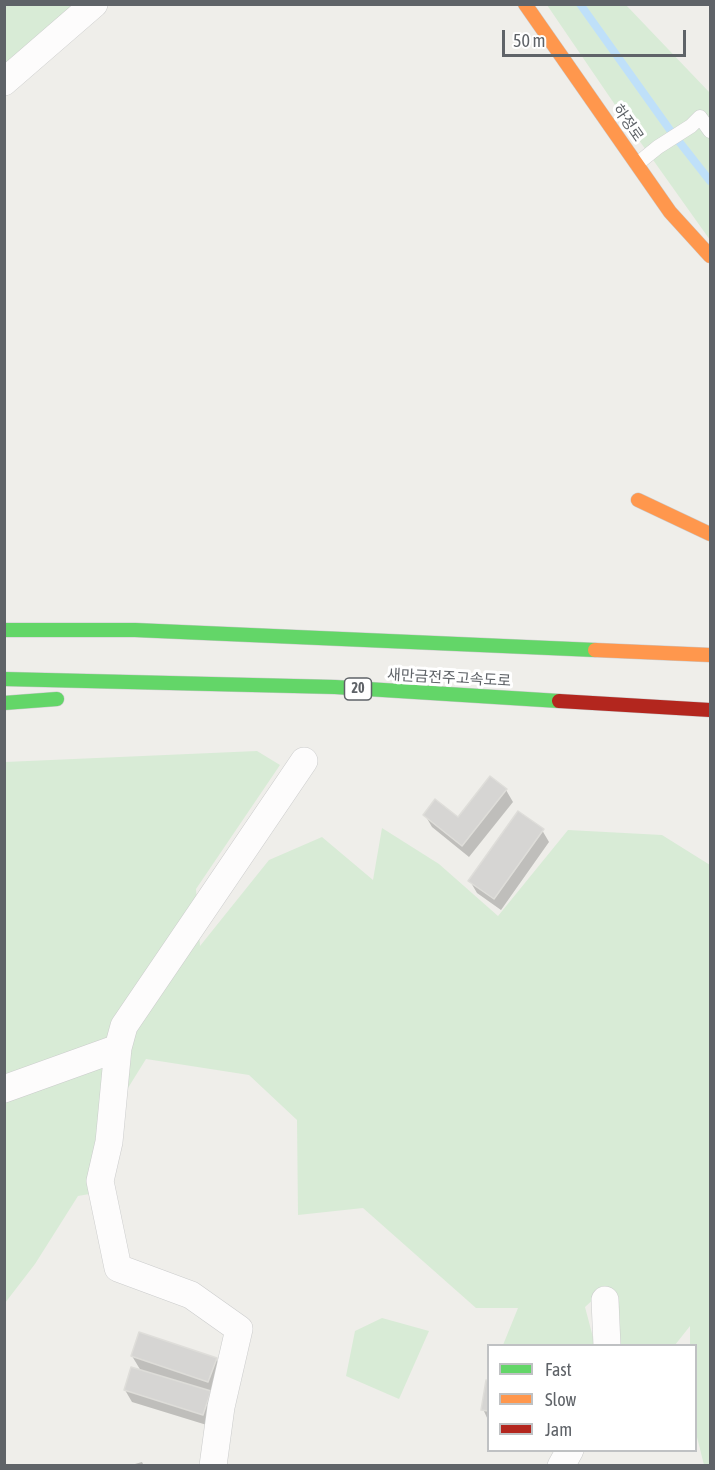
<!DOCTYPE html>
<html>
<head>
<meta charset="utf-8">
<style>
	body { margin:0 }
	#map { position:relative; width:715px; height:1470px; overflow:hidden; background:#efeeea; font-family:"Asap Condensed",sans-serif }
	canvas { display:block }
	.frame { position:absolute; inset:0; border:6px solid #5f6368; pointer-events:none }
	.legend { position:absolute; left:487px; top:1344px; width:210px; height:108px; box-sizing:border-box; background:#fff; border:2px solid #bfc1c3; margin:0; padding:8px 10px; list-style:none; font-size:18px; color:#5f6368 }
	.legend li { display:flex; align-items:center; gap:12px; height:30px }
	.legend b { width:30px; border:2px solid #bfc1c3 }
	.scale { position:absolute; left:502px; top:30px; width:184px; height:27px; box-sizing:border-box; border:3px solid #5f6368; border-top:0; padding-left:8px; font-size:18px; line-height:21px; white-space:nowrap; color:#5f6368; -webkit-text-stroke:4px #fff; paint-order:stroke }
</style>
</head>
<body>
<div id="map">
<canvas width="715" height="1470"></canvas>
<div class="frame"></div>
<ul class="legend">
<li><b style="height:8px;background:#63d668"></b>Fast</li>
<li><b style="height:8px;background:#ff974d"></b>Slow</li>
<li><b style="height:8px;background:#b3261e"></b>Jam</li>
</ul>
<div class="scale">50 m</div>
</div>
<script>
const ctx = document.querySelector('canvas').getContext('2d');
ctx.lineJoin = 'round';
function paint(path, color) {
  ctx.fillStyle = color;
  ctx.fill(path, 'evenodd');
}
function shape(rows) {
  const path = new Path2D();
  for (const r of rows) {
    path.moveTo(r[0], r[1]);
    for (let i = 2; i < r.length; i += 2) path.lineTo(r[i], r[i + 1]);
  }
  return path;
}
function trace(path, color, width, dash) {
  ctx.strokeStyle = color;
  ctx.lineWidth = width;
  ctx.lineCap = dash ? 'butt' : 'round';
  ctx.setLineDash(dash || []);
  ctx.stroke(path);
}
function write(font, color, halo, rows, align = 'center') {
  ctx.font = font + ' "Asap Condensed","Noto Sans KR",sans-serif';
  ctx.lineWidth = 6;
  ctx.setLineDash([]);
  ctx.textBaseline = 'middle';
  ctx.strokeStyle = halo;
  ctx.fillStyle = color;
  for (const [text, x, y, turn = 0] of rows) {
    ctx.save();
    ctx.translate(x, y);
    ctx.rotate((+turn || 0) * Math.PI / 180);
    ctx.textAlign = isNaN(turn) ? turn : align;
    if (halo) ctx.strokeText(text, 0, 0);
    ctx.fillText(text, 0, 0);
    ctx.restore();
  }
}
paint(shape([
	[5,5,79,5,5,71],
	[547,5,626,5,710,93,710,240,641,143],
	[257,751,280,765,196,889,200,946,269,860,322,837,373,880,382,828,439,864,498,916,568,830,662,835,710,865,710,1465,704,1465,696,1433,696,1346,690,1345,690,1326,675,1345,618,1345,607,1287,585,1307,595,1345,503,1345,518,1308,476,1308,363,1208,298,1215,297,1120,249,1075,146,1059,100,1133,95,1193,78,1196,35,1264,5,1303,5,762],
	[382,1318,429,1331,399,1399,346,1376,355,1331]
]), '#d8ebd6');
paint(shape([
	[506,790,513,802,469,857,432,827,425,815,458,819],
	[542,830,549,842,501,910,477,893,470,881],
	[132,1356,216,1359,223,1371,215,1394,209,1392,217,1405,210,1426,132,1402,125,1390,141,1371],
	[487,1382,488,1382,488,1420,483,1409],
	[142,1462,144,1466,128,1466]
]), '#0003');
trace(shape([
	[580,4,670,130,710,181]
]), '#bfe0f9', 8);
const building = shape([
	[490,776,507,789,462,846,423,815,435,799,458,817,490,776],
	[518,811,544,829,494,899,468,881,518,811],
	[139,1332,217,1358,208,1382,131,1356,139,1332],
	[131,1367,211,1391,203,1415,124,1390,131,1367],
	[486,1380,488,1381,488,1411,481,1410,486,1380]
]);
paint(building, '#d6d5d3');
trace(building, '#deddd9', 1.5);
const lane = shape([
	[637,164,658,147,691,126,700,117,710,131]
]);
const street = shape([
	[4,82,94,4],
	[4,1089,118,1048],
	[605,1300,607,1346],
	[213,1466,221,1407,239,1329,191,1295,118,1268,100,1181,109,1142,118,1048,124,1026,304,761],
	[561,1466,570,1450]
]);
const fast = shape([
	[4,630,135,630,595,650],
	[4,679,335,687,559,701],
	[4,703,57,699]
]);
const slow = shape([
	[525,4,670,212,710,256],
	[638,500,710,534],
	[595,650,710,655]
]);
const jam = shape([
	[559,701,710,710]
]);
trace(lane, '#cbcccc', 15);
trace(street, '#cbcccc', 28);
trace(fast, '#cacacb', 15);
trace(slow, '#cacacb', 15);
trace(jam, '#cacacb', 15);
trace(lane, '#fdfcfc', 14);
trace(street, '#fdfcfc', 27);
trace(fast, '#63d668', 14);
trace(slow, '#ff974d', 14);
trace(jam, '#b3261e', 14);
for (const [x, y, w] of [
	[358,689,27]
]) {
  const box = new Path2D();
  box.roundRect(x - w / 2, y - 11, w, 22, 4.5);
  ctx.fillStyle = '#fff';
  ctx.fill(box);
  trace(box, '#5f6368', 1.5);
}
write('bold 14px', '#5f6368', null, [
	["20",358,689]
]);
write('15px', '#5f6368', '#fff', [
	["하정로",628,123,55],
	["새만금전주고속도로",449,678,3]
]);
</script>
</body>
</html>
